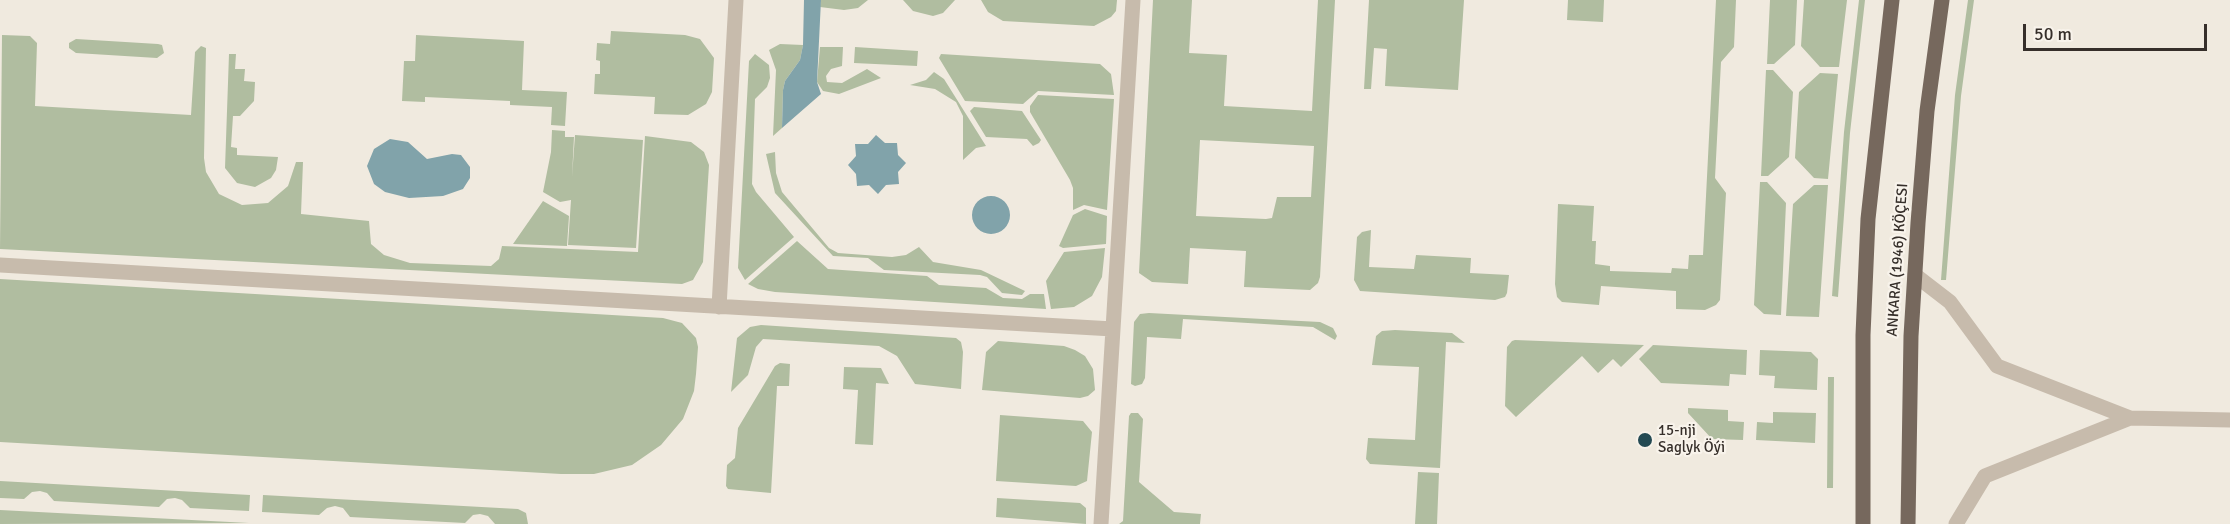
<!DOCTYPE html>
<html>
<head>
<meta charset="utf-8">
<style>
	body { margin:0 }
	#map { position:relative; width:2230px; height:524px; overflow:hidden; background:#f0eadf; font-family:Signika,sans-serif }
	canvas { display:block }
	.scale { position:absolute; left:2023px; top:24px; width:184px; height:27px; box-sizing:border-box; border:3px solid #362f2a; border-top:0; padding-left:8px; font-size:18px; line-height:21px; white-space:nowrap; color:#362f2a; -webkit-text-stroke:4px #f8f3eb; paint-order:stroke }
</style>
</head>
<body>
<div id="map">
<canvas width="2230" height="524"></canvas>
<div class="scale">50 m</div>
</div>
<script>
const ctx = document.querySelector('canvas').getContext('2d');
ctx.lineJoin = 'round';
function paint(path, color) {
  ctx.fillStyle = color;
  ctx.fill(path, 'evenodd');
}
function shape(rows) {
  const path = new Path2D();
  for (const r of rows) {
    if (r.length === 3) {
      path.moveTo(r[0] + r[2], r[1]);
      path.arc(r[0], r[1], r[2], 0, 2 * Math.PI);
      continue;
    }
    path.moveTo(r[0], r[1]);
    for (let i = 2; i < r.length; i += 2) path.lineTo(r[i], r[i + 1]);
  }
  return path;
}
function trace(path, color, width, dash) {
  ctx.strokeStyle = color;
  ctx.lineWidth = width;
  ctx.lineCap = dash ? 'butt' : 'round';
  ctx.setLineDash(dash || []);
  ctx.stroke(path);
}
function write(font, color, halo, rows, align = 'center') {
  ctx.font = font + ' Signika,sans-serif';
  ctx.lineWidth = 4.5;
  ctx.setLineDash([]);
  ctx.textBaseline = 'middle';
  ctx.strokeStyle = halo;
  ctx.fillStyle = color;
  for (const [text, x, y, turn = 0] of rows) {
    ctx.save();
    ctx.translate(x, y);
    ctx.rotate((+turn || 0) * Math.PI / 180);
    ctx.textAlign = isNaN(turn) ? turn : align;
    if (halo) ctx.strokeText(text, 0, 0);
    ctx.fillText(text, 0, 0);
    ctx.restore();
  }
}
paint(shape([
	[821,0,868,0,858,8,844,10,820,7],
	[903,0,955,0,943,13,933,16,913,11],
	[981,0,1117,0,1116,11,1111,17,1094,26,1003,21,988,12],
	[1153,0,1192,0,1189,53,1227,55,1224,106,1312,111,1318,0,1335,0,1320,277,1318,283,1310,290,1244,287,1246,251,1190,248,1188,284,1152,282,1139,273],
	[1200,140,1314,146,1311,197,1277,197,1272,218,1266,219,1196,216],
	[1369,0,1464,0,1458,90,1385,86,1387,49,1374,48,1371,89,1364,89],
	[1568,0,1604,0,1603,22,1567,20],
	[1716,0,1736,0,1734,47,1721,62,1715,178,1726,193,1720,300,1716,305,1705,310,1676,309,1676,291,1601,286,1599,305,1562,302,1557,297,1555,284,1558,204,1594,206,1592,241,1596,241,1595,264,1610,266,1610,271,1671,273,1672,268,1688,269,1689,255,1703,255],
	[1770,0,1797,0,1795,45,1774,64,1767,64],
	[1804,0,1847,0,1839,67,1820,67,1801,46],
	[1859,0,1865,0,1850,133,1838,297,1832,296,1844,132],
	[1968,0,1974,0,1961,96,1946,280,1941,280,1955,95],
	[611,31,685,35,700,39,714,58,712,92,706,104,688,115,654,114,655,97,594,94,595,74,600,74,600,61,596,60,597,43,610,44],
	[2,35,30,36,37,43,35,106,191,115,195,52,201,46,206,48,204,158,206,172,219,194,242,205,268,203,288,186,296,162,303,162,301,214,369,221,371,244,384,255,410,263,491,266,499,259,502,246,638,252,645,136,691,142,704,152,709,165,703,262,693,280,682,284,0,249],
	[416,35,524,41,522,90,567,92,565,126,551,125,552,107,510,105,510,101,425,97,425,102,402,101,404,61,415,61],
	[76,39,158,44,162,45,164,53,157,58,76,53,69,48,69,43],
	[780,44,803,45,800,60,785,81,783,90,782,128,773,136,776,70,769,50],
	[820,47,843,47,842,66,831,69,826,76,827,82,842,83,867,69,881,78,839,94,823,91,817,82],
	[855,47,918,51,917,66,854,63],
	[229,54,236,54,235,69,245,69,244,81,255,82,254,101,240,116,233,116,231,147,237,148,237,155,278,157,276,170,271,178,255,187,237,183,225,168],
	[755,54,769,65,770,78,767,87,755,99,752,184,756,192,794,237,745,280,738,268,749,61],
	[941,54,1100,64,1111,74,1114,95,1038,91,1023,104,965,101,939,58],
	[1766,70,1773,70,1793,92,1789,157,1768,176,1761,176],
	[934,72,944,79,986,146,976,148,963,160,963,116,956,102,935,89,910,85,926,80],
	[1820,73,1838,74,1828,179,1814,178,1795,158,1799,92],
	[1038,95,1114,99,1107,210,1084,205,1073,210,1073,188,1070,180,1030,112,1030,106],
	[974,107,1022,111,1041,140,1039,143,1033,146,1027,139,986,137,970,111],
	[552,130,565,131,565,137,574,137,572,177,575,135,643,140,636,248,568,245,571,200,560,202,543,192,551,152],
	[775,152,776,173,782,192,829,248,838,253,892,257,906,255,919,247,933,262,981,270,1025,291,1022,295,1002,293,987,277,980,275,884,270,868,258,833,256,775,193,766,154],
	[1760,182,1767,182,1786,203,1781,315,1764,314,1754,305],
	[1814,185,1828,185,1819,317,1786,316,1793,204],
	[543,201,569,216,567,246,513,244],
	[1085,209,1107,216,1106,244,1063,248,1059,246,1073,215],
	[1371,230,1369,267,1414,269,1416,255,1471,258,1470,273,1509,275,1507,293,1505,297,1495,300,1360,291,1354,280,1357,237,1362,232],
	[797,241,828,269,927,276,939,285,986,288,1003,298,1022,299,1030,294,1044,294,1046,309,775,292,758,289,748,284],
	[1105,248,1102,277,1092,296,1074,307,1051,309,1046,281,1064,252],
	[0,279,663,318,682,323,696,338,698,347,696,374,694,391,683,419,661,445,632,465,594,474,561,474,0,442],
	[1149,313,1320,322,1333,328,1337,336,1335,340,1313,327,1183,319,1181,339,1147,337,1145,378,1142,384,1135,386,1131,384,1134,322,1140,314],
	[761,325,956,338,961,342,963,352,961,389,915,384,897,356,879,346,763,339,756,347,748,375,731,392,737,338,750,327],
	[1395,330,1452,333,1465,343,1446,342,1440,468,1370,464,1366,459,1368,438,1415,440,1419,367,1372,365,1376,336,1382,331],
	[998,341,1064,346,1075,350,1085,356,1093,369,1095,390,1088,396,1080,398,982,390,986,352],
	[1512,341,1515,340,1644,345,1621,367,1613,359,1598,373,1582,356,1516,417,1505,406,1507,347],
	[1653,345,1747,350,1746,375,1730,374,1729,386,1661,383,1639,359],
	[1760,350,1811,352,1818,359,1817,390,1774,388,1775,376,1759,375],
	[780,363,790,364,789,386,777,386,771,493,728,489,726,486,727,465,735,458,738,428,775,366],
	[844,367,881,368,889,384,876,383,873,445,855,444,858,390,843,389],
	[1828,377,1834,377,1833,488,1827,488],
	[1688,408,1728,410,1728,421,1744,422,1743,440,1712,439,1688,413],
	[1773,412,1816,413,1815,443,1756,440,1757,422,1773,423],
	[1131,413,1138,413,1143,419,1139,482,1174,512,1201,514,1200,524,1119,524,1123,521,1129,416],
	[1000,415,1083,421,1092,432,1087,481,1076,486,996,481],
	[1418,472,1439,473,1437,524,1415,524],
	[0,481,250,495,249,511,190,508,182,500,175,498,167,499,159,507,54,501,47,493,40,491,32,492,24,499,0,498],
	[263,495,518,509,526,513,528,524,495,524,488,516,480,514,473,515,465,523,350,517,343,508,335,506,327,508,319,515,262,512],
	[997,498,1080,503,1086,508,1086,524,996,517],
	[0,510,249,523,0,524]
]), '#b0bda0');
paint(shape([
	[804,0,821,0,817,82,821,94,782,128,783,90,785,81,800,60,803,45],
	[876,135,885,143,897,143,898,155,906,163,898,172,899,184,886,185,878,194,869,185,857,186,856,174,848,165,856,156,855,144,868,144],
	[390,139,408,142,427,159,452,154,461,155,470,167,470,178,463,189,443,196,409,198,385,192,374,184,367,166,374,149],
	[991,215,19]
]), '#81a3aa');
trace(shape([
	[0,265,1113,329,1133,0],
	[1915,275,1950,302,1997,366,2130,418,2230,420],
	[719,307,736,0],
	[1101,524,1113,329],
	[1956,524,1985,476,2130,418]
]), '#c7bbac', 15);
trace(shape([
	[1863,524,1863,335,1868,219,1892,0],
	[1908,524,1911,336,1918,223,1927,111,1942,0]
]), '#76685d', 15);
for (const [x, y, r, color] of [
	[1645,440,8,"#244a53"]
]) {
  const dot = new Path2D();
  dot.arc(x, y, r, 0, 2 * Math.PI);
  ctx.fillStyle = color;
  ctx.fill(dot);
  trace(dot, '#f8f3eb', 2);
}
write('15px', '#362f2a', '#f8f3eb', [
	["ANKARA (1946) KÖÇESI",1898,260,-86]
]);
write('15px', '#362f2a', '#f8f3eb', [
	["15-nji",1658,431],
	["Saglyk Öýi",1658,448]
], 'left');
</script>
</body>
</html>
